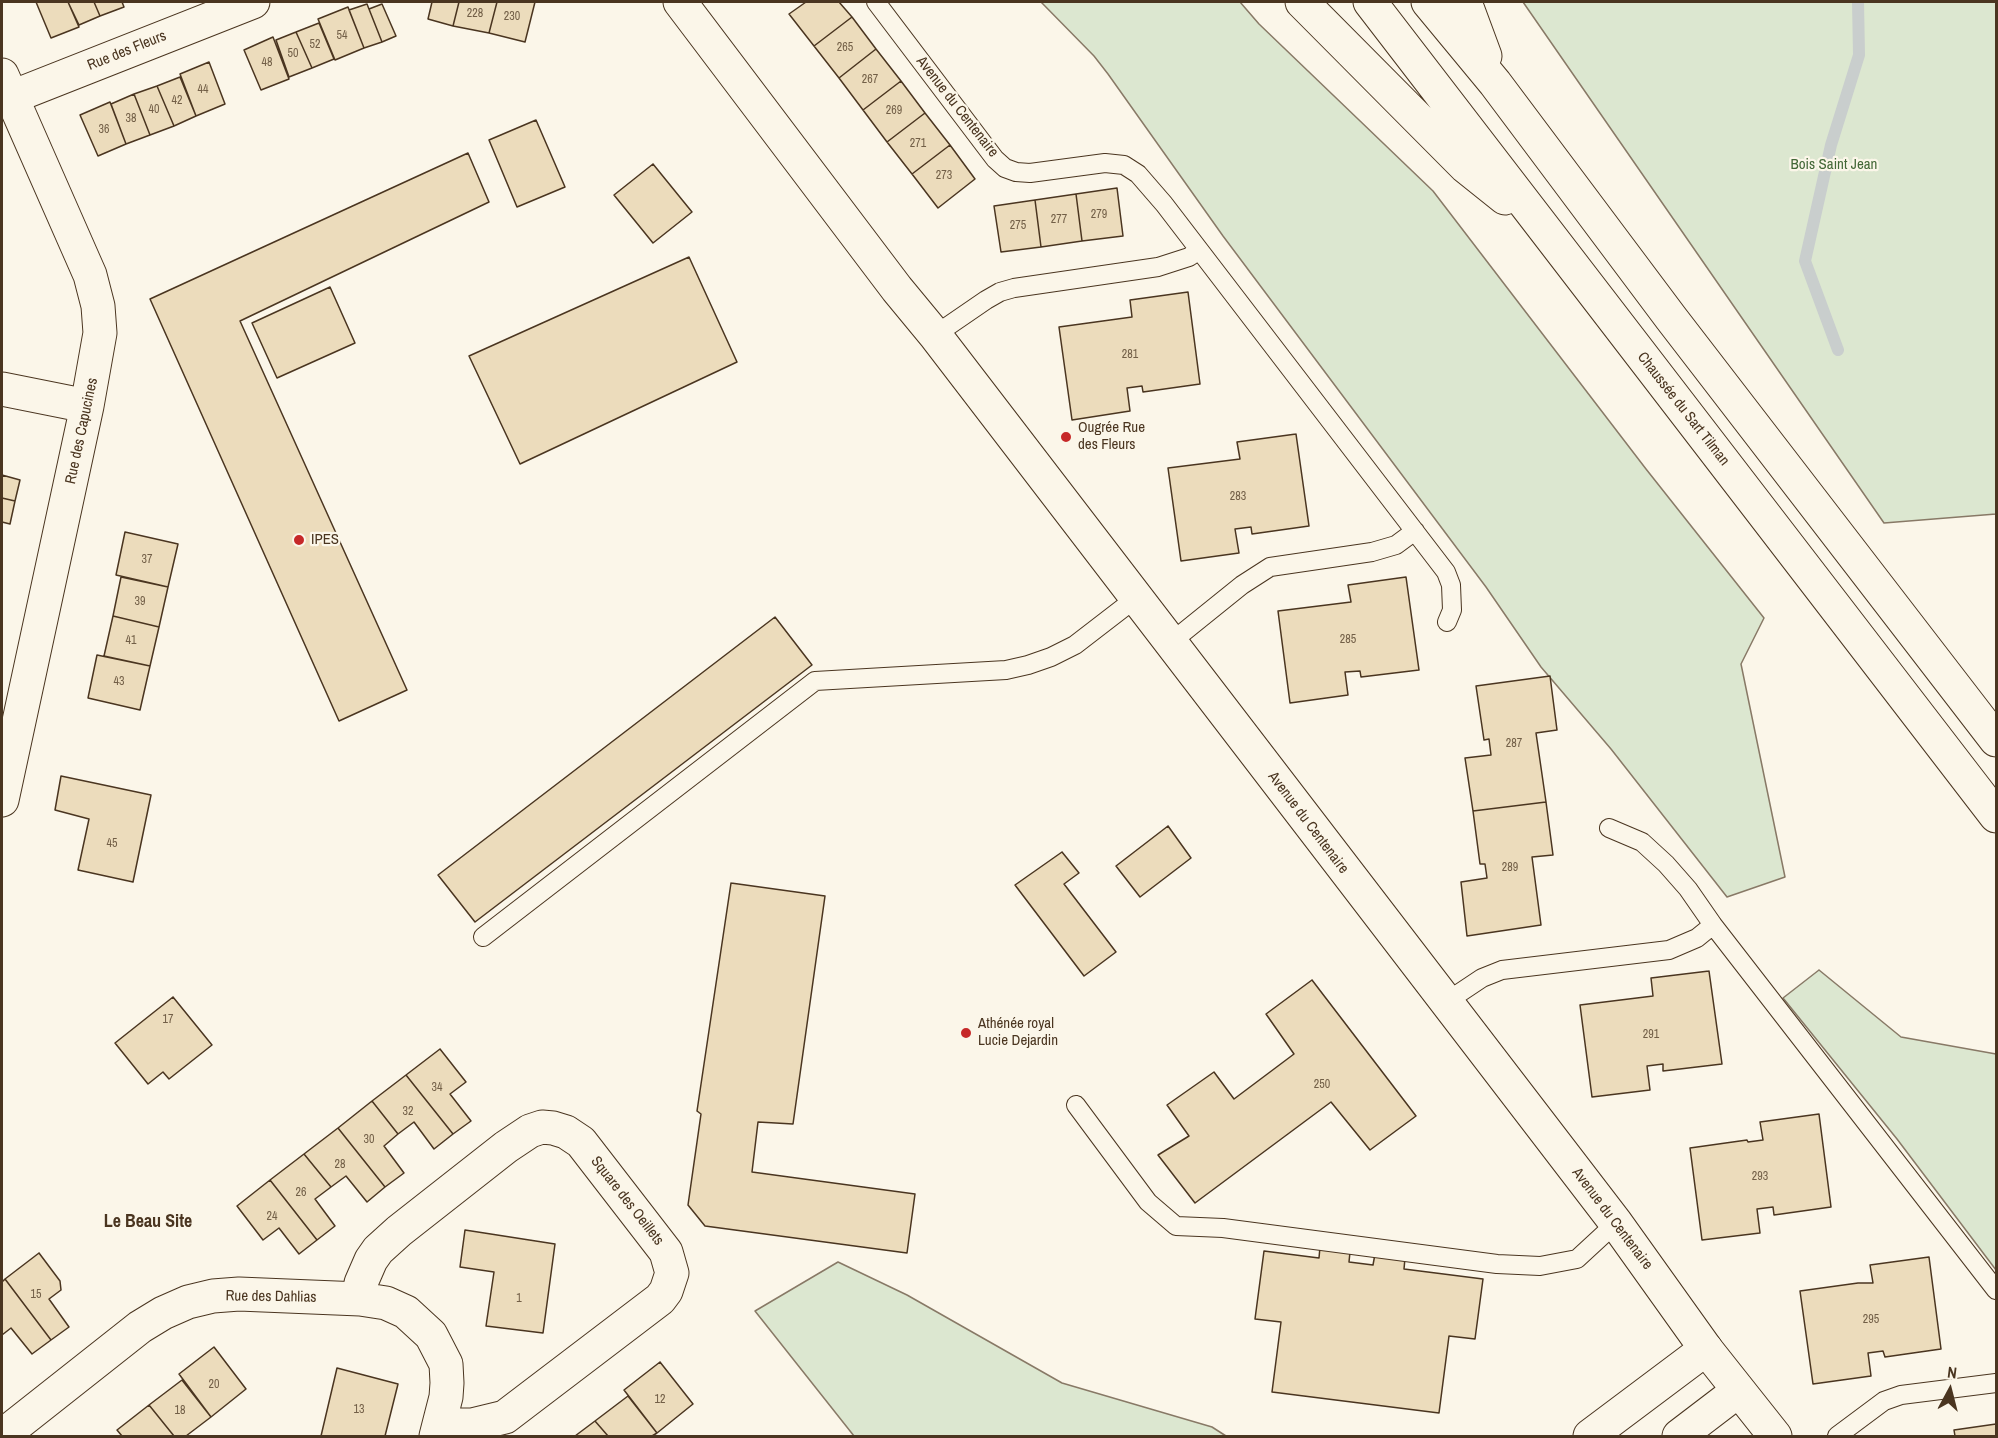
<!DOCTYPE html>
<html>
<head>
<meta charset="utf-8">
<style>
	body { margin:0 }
	#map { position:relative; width:1998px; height:1438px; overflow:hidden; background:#fbf6e9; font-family:"Archivo Narrow",sans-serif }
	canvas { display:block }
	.frame { position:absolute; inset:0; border:3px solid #4a3520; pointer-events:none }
	.north { position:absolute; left:1920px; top:1360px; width:60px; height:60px; -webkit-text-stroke:4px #fbf6e9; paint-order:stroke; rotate:7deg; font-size:16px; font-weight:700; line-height:24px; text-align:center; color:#4a3520 }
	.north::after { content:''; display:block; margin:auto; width:21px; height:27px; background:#4a3520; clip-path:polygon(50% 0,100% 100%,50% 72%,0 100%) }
</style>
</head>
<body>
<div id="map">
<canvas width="1998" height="1438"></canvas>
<div class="frame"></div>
<div class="north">N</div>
</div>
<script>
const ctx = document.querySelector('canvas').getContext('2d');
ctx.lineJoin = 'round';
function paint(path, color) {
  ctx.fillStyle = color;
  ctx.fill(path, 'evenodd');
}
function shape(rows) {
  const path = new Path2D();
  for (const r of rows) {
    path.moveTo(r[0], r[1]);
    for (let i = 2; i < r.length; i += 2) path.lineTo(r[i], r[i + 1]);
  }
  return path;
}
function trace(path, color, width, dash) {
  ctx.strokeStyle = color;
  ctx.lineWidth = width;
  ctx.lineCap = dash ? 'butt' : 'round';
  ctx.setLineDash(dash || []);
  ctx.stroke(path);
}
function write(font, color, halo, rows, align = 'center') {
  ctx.font = font + ' "Archivo Narrow",sans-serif';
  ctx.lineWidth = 4.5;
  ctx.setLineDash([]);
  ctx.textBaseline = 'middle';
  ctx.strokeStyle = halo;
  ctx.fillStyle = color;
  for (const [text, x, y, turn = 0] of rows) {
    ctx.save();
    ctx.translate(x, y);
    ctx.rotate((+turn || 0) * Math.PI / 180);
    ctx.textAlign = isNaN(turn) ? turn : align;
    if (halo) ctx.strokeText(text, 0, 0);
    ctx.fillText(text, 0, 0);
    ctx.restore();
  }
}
const green = shape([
	[1041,2,1240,2,1259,24,1433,191,1646,469,1764,618,1741,664,1785,877,1727,897,1611,749,1541,667,1486,587,1223,236,1108,74,1094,56,1041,2],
	[1523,2,1996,2,1996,514,1884,523,1523,2],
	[1819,970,1901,1037,1996,1054,1996,1270,1897,1139,1783,998,1819,970],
	[838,1262,907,1295,1062,1383,1212,1427,1226,1436,854,1436,755,1311,838,1262]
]);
paint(green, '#dce7d0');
trace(green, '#887966', 1.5);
trace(shape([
	[1838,350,1805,261,1831,145,1859,55,1858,2]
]), '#c9cecd', 12);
const building = shape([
	[36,2,68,2,79,27,51,38,36,2],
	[68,2,94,2,100,16,79,25,68,2],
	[94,2,122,2,124,7,100,16,94,2],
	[432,2,459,2,453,26,428,19,432,2],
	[459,2,497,2,489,33,453,26,459,2],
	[497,2,535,2,525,42,489,33,497,2],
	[806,2,839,2,852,17,814,46,789,14,806,2],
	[367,4,382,42,364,48,349,10,367,4],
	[382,4,396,36,382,42,369,9,382,4],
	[348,7,364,48,335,60,318,19,348,7],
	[852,17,876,49,839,78,814,46,852,17],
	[319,23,334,59,312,68,296,32,319,23],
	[296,32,312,68,289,77,276,40,296,32],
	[273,37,289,79,261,90,244,50,273,37],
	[876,49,901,81,863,110,839,78,876,49],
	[209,62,225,104,196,116,180,74,209,62],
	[180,77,196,116,174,126,157,86,180,77],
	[901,81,925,113,887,142,863,110,901,81],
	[157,86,174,126,150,135,134,94,157,86],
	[134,94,150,135,126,144,111,104,134,94],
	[110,102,126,144,98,156,80,115,110,102],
	[925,113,950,145,912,174,887,142,925,113],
	[536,120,565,187,517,207,489,140,536,120],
	[950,145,975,179,938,208,912,174,950,145],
	[468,153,489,202,240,321,407,690,339,721,150,299,468,153],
	[653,164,692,212,653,243,614,195,653,164],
	[1117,188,1123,236,1082,241,1076,194,1117,188],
	[1076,194,1082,241,1041,247,1035,200,1076,194],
	[1035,200,1041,247,1001,252,994,206,1035,200],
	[689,257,737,362,520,464,469,356,689,257],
	[330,287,355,343,277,378,252,323,330,287],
	[1188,292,1200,384,1143,392,1142,386,1127,388,1130,411,1072,420,1059,327,1132,317,1130,300,1188,292],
	[1296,434,1309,526,1252,534,1251,527,1235,529,1239,553,1181,561,1168,468,1240,459,1237,442,1296,434],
	[2,475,20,480,15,501,2,498,2,475],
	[2,498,15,501,10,524,2,522,2,498],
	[125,532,178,544,168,587,116,575,125,532],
	[121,577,168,587,159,627,113,616,121,577],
	[1406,577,1419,670,1361,677,1360,671,1345,672,1348,695,1290,703,1278,611,1351,602,1348,585,1406,577],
	[113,616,159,627,150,666,104,656,113,616],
	[775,617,812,665,475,922,438,875,775,617],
	[97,655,150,666,140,710,88,698,97,655],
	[1550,676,1557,730,1536,733,1546,802,1473,811,1465,758,1491,755,1489,739,1484,740,1476,686,1550,676],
	[61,776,151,795,133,882,78,870,89,819,55,810,61,776],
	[1546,802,1553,855,1532,857,1541,925,1467,936,1461,882,1487,878,1485,864,1480,864,1473,811,1546,802],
	[1168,826,1191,858,1140,897,1116,866,1168,826],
	[1062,852,1079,873,1064,884,1116,952,1084,976,1015,885,1062,852],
	[731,883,825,896,793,1124,758,1122,752,1172,915,1194,907,1253,705,1226,688,1205,701,1114,697,1111,731,883],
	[1709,971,1722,1064,1663,1071,1663,1064,1647,1066,1650,1090,1592,1097,1580,1005,1653,996,1651,978,1709,971],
	[1312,980,1416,1116,1370,1150,1331,1102,1195,1203,1158,1155,1189,1136,1167,1105,1214,1072,1234,1099,1294,1054,1266,1014,1312,980],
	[173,997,212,1045,169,1079,163,1072,148,1084,115,1043,173,997],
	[440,1049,466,1082,450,1094,471,1121,453,1134,406,1075,440,1049],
	[406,1075,453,1134,434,1149,414,1122,398,1134,372,1101,406,1075],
	[372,1101,398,1134,384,1146,404,1173,385,1187,338,1128,372,1101],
	[1819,1114,1831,1207,1774,1215,1773,1207,1757,1209,1760,1233,1702,1240,1690,1148,1747,1140,1748,1142,1763,1140,1760,1122,1819,1114],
	[338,1128,385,1187,367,1202,346,1176,331,1187,304,1154,338,1128],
	[304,1154,331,1187,315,1199,335,1226,317,1240,270,1180,304,1154],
	[270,1180,317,1240,299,1254,279,1228,263,1240,237,1206,270,1180],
	[465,1230,555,1244,543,1333,486,1326,494,1272,460,1267,465,1230],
	[1320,1247,1350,1252,1349,1262,1373,1265,1375,1254,1405,1258,1404,1269,1483,1279,1475,1339,1449,1336,1439,1413,1272,1392,1281,1322,1255,1319,1264,1251,1319,1258,1320,1247],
	[39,1253,60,1281,61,1290,49,1299,69,1327,51,1340,5,1279,39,1253],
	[1929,1257,1941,1349,1885,1357,1883,1351,1868,1353,1871,1376,1813,1384,1800,1291,1858,1283,1873,1283,1870,1265,1929,1257],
	[5,1279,51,1340,32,1354,11,1328,2,1335,2,1282,5,1279],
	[214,1347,246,1389,211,1417,179,1374,214,1347],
	[660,1362,693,1404,657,1433,624,1390,660,1362],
	[337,1368,398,1384,385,1436,321,1436,337,1368],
	[182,1380,211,1417,186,1436,174,1436,149,1405,182,1380],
	[628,1396,657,1433,652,1436,608,1436,595,1421,628,1396],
	[149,1405,174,1436,122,1436,117,1430,149,1405],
	[595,1421,608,1436,575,1436,595,1421],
	[1996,1424,1996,1436,1955,1436,1954,1430,1996,1424]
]);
paint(building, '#ecdcbc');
trace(building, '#4a3520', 1.5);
const lane = shape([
	[876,2,995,159,1005,168,1016,172,1030,173,1105,163,1124,165,1138,174,1164,204,1446,572,1451,585,1452,610,1447,622],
	[935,335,986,300,1000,292,1014,288,1158,267,1189,257,1198,251],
	[1170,643,1242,585,1270,567,1372,552,1396,545,1415,531],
	[1609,828,1642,842,1666,864,1688,889,1713,925,1996,1290],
	[483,937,815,681,1006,670,1028,665,1051,657,1075,645,1136,598],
	[1446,1002,1482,978,1502,970,1669,950,1697,938,1713,925],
	[1076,1105,1148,1202,1176,1226,1223,1228,1497,1264,1540,1266,1577,1259,1616,1223],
	[1837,1436,1884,1401,1901,1395,1996,1383]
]);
const street = shape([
	[2,75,90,275,98,306,100,333,87,406,2,800],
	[2,101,253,2],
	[2,389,87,406],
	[360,1299,361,1283,371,1260,378,1250,399,1231,506,1147,530,1131,542,1127,553,1128,566,1132,581,1142,666,1252,672,1273,666,1291,660,1299,505,1417,472,1425,459,1425,440,1422],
	[2,1436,140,1327,163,1313,188,1302,213,1296,239,1294,360,1299,386,1303,406,1312,431,1335,446,1364,447,1383,446,1397,436,1436],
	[1590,1436,1706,1349],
	[1679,1436,1738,1391]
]);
const secondary = shape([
	[680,2,897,289,935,335,1616,1223,1706,1349,1775,1436]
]);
const highway = shape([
	[1302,2,1465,166,1505,198],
	[1370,2,1996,816],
	[1428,2,1495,83,1671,318,1996,740],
	[1465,2,1485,56]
]);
trace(lane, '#4a3520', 20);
trace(street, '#4a3520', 35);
trace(secondary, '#4a3520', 35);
trace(highway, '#4a3520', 35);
trace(lane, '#fbf6e9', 18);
trace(street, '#fbf6e9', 33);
trace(secondary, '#fbf6e9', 33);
trace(highway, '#fbf6e9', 33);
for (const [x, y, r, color] of [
	[1066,437,6,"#c62828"],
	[299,540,6,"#c62828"],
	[966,1033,6,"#c62828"]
]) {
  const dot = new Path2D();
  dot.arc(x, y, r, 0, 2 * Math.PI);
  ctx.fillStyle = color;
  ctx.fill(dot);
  trace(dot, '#fbf6e9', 2);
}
write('12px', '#725f47', null, [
	["228",475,14],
	["230",512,17],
	["54",342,36],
	["52",315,45],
	["265",845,48],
	["50",293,54],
	["48",267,63],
	["267",870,80],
	["44",203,90],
	["42",177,101],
	["40",154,110],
	["269",894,111],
	["38",131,119],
	["36",104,130],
	["271",918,144],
	["273",944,176],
	["279",1099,215],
	["277",1059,220],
	["275",1018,226],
	["281",1130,355],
	["283",1238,497],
	["37",147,560],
	["39",140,602],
	["285",1348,640],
	["41",131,641],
	["43",119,682],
	["287",1514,744],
	["45",112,844],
	["289",1510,868],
	["17",168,1020],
	["291",1651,1035],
	["250",1322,1085],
	["34",437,1088],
	["32",408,1112],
	["30",369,1140],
	["28",340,1165],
	["293",1760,1177],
	["26",301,1193],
	["24",272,1217],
	["15",36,1295],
	["1",519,1299],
	["295",1871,1320],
	["20",214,1385],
	["12",660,1400],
	["13",359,1410],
	["18",180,1411]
]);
write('15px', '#4a3520', '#fbf6e9', [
	["Rue des Fleurs",127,51,-22],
	["Avenue du Centenaire",957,107,52],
	["Chaussée du Sart Tilman",1683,409,52],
	["Rue des Capucines",82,431,-78],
	["Avenue du Centenaire",1308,823,53],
	["Square des Oeillets",627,1201,52],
	["Avenue du Centenaire",1612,1219,53],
	["Rue des Dahlias",271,1297,1]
]);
write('15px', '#436837', '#fbf6e9', [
	["Bois Saint Jean",1834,165]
]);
write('15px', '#4a3520', '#fbf6e9', [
	["Ougrée Rue",1078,428],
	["des Fleurs",1078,445],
	["IPES",311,540],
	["Athénée royal",978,1024],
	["Lucie Dejardin",978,1041]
], 'left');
write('bold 18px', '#4a3520', '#fbf6e9', [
	["Le Beau Site",148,1222]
]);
</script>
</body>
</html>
